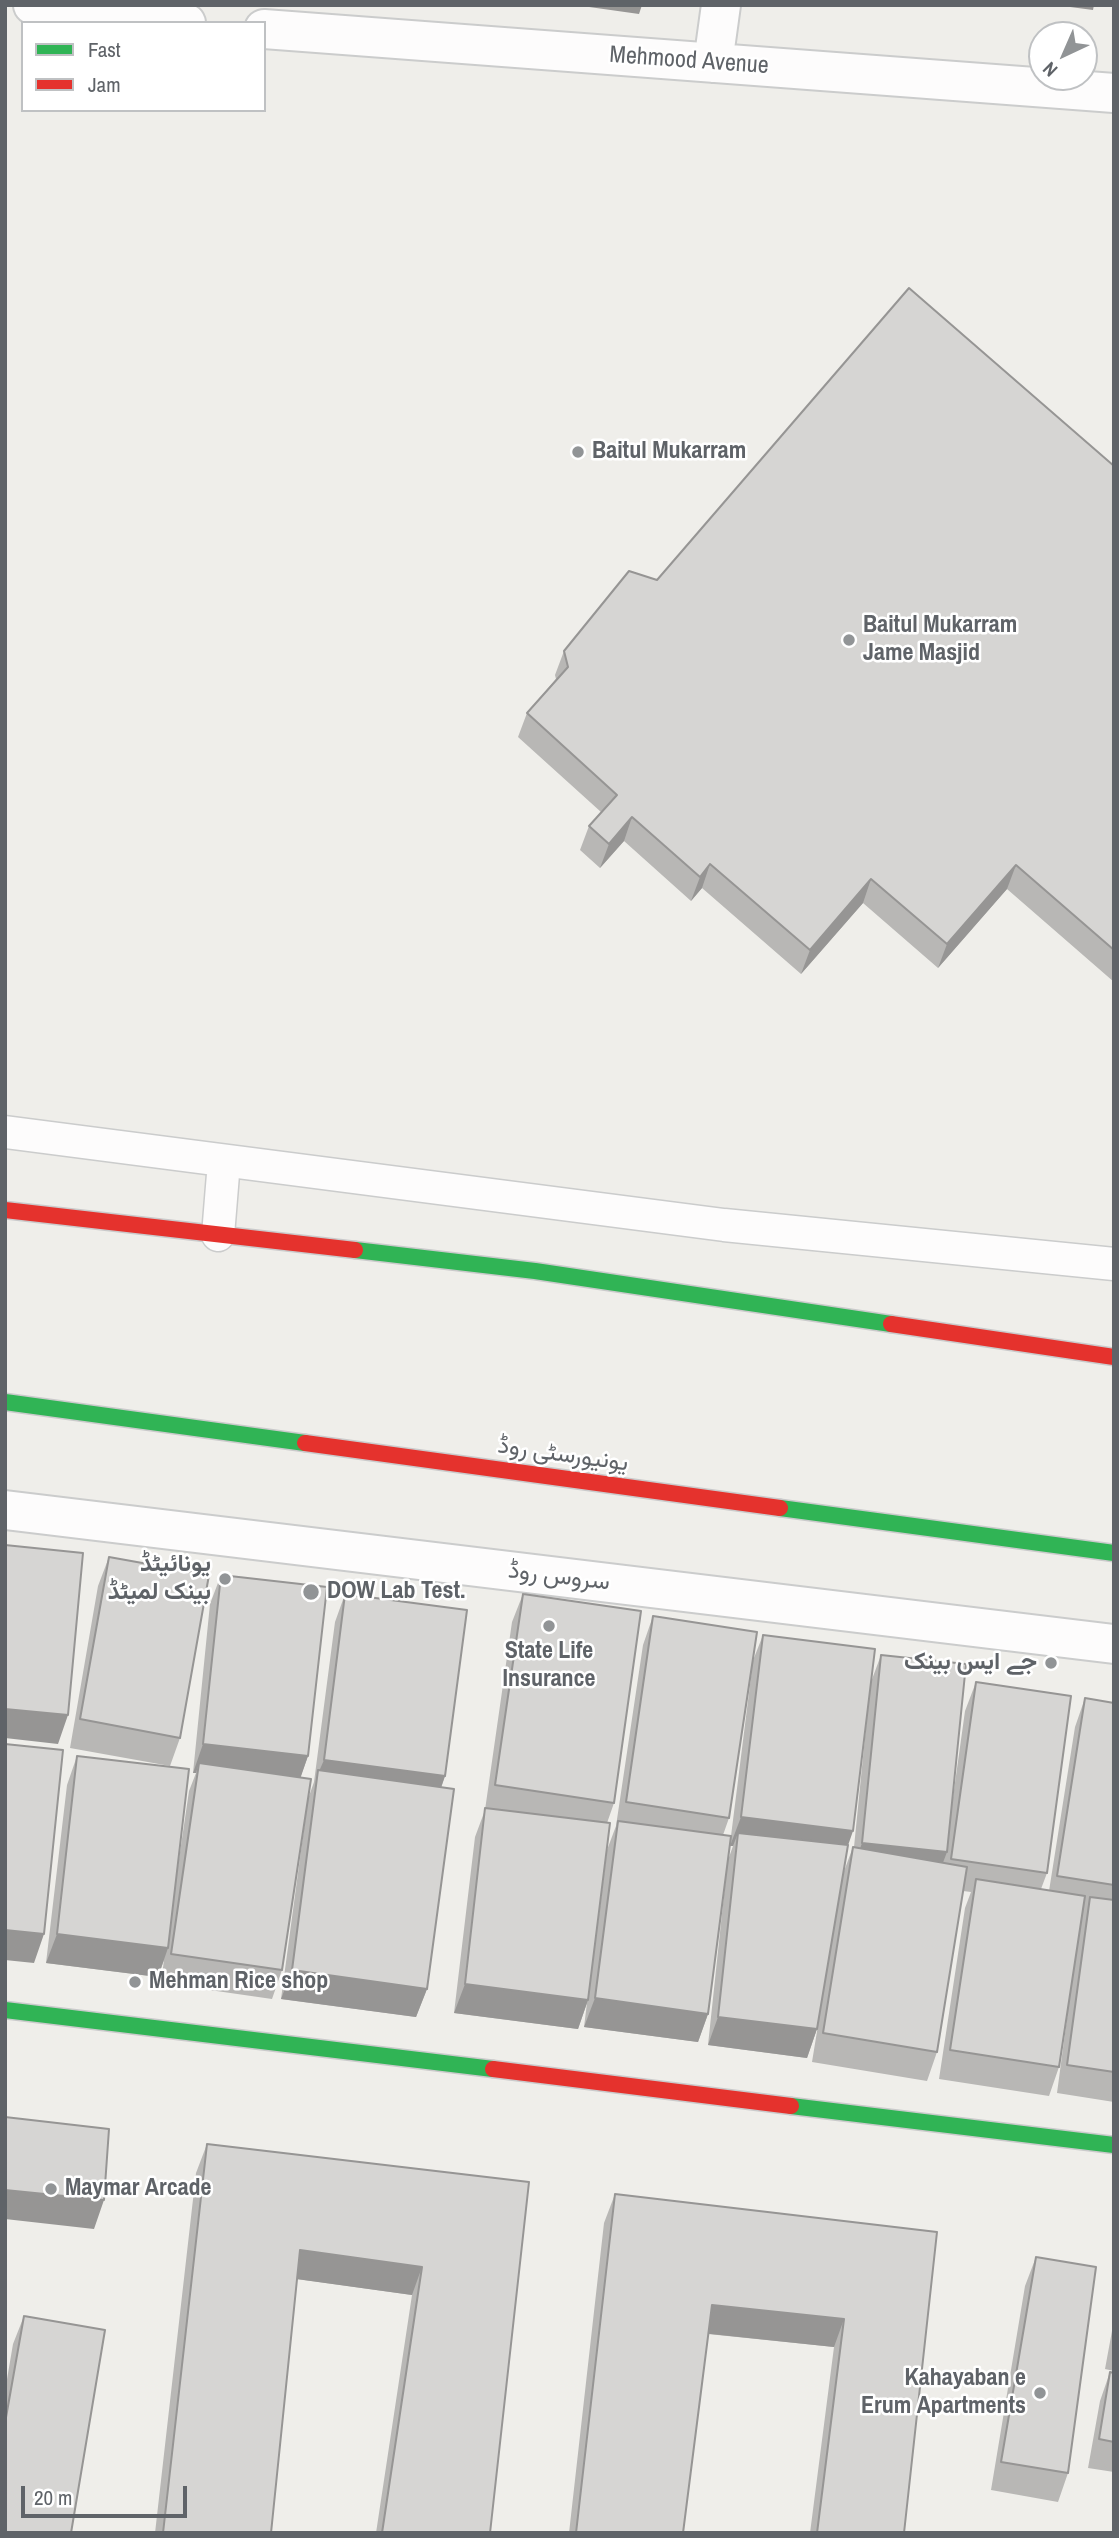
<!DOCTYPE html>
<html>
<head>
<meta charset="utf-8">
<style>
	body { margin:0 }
	#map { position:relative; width:1119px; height:2538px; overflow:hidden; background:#efeeea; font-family:"Archivo Narrow",sans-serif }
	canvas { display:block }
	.frame { position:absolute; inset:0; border:7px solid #5f6368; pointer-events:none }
	.legend { position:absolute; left:21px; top:21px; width:245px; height:91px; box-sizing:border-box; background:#fff; border:2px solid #bfc1c3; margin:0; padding:9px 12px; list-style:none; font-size:21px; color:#5f6368 }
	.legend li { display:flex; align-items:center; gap:14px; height:35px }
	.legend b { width:35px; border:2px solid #bfc1c3 }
	.north { position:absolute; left:1028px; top:21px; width:70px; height:70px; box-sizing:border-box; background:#fff; border:2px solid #bfc1c3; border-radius:50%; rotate:224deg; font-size:19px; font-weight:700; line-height:28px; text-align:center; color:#5f6368 }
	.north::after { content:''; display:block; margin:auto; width:24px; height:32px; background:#919496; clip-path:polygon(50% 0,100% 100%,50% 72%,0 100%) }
	.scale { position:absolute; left:21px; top:2486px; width:166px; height:32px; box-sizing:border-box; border:4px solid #5f6368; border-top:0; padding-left:9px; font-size:21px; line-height:24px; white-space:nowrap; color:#5f6368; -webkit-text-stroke:5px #fff; paint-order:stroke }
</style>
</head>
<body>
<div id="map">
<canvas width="1119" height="2538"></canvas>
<div class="frame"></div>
<ul class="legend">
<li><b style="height:9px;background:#30b455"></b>Fast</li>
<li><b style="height:9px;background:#e5322d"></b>Jam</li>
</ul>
<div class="north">N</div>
<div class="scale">20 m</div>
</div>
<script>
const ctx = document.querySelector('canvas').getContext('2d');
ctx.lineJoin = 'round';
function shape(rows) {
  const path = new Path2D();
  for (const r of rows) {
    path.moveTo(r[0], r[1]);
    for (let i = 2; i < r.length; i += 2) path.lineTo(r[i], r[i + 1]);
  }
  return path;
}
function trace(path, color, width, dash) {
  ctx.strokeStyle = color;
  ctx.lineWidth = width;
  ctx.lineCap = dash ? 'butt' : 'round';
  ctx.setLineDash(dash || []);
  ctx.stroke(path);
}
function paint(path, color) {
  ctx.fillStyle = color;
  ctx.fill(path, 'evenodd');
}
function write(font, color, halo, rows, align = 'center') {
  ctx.font = font + ' "Archivo Narrow",Vazirmatn,sans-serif';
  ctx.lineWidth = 5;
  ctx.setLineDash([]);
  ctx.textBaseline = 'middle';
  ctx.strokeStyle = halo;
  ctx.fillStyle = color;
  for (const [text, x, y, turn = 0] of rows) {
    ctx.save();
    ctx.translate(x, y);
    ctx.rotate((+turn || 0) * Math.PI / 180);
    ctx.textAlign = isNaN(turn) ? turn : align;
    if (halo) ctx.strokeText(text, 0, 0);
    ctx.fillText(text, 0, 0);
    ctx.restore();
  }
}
const lane = shape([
	[5,1132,724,1225,1114,1264],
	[218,1235,224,1162]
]);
const street = shape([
	[33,5,186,23],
	[264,29,1114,93],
	[713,63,721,5],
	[5,1510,1114,1644]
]);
const fast = shape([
	[355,1250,535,1271,891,1324],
	[5,1402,305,1443],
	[780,1508,1114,1553],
	[5,2010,493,2069],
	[791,2106,1114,2145]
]);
const jam = shape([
	[5,1210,355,1250],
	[891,1324,1114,1357],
	[305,1443,780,1508],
	[493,2069,791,2106]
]);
trace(lane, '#cbcccc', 35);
trace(street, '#cbcccc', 42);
trace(fast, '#cacacb', 19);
trace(jam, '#cacacb', 19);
trace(lane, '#fdfcfc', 32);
trace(street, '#fdfcfc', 38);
trace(fast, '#30b455', 16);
trace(jam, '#e5322d', 16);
paint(shape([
	[1114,466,1114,982,1007,889,938,968,863,903,801,974,702,888,691,901,624,841,600,868,580,850,589,826,601,812,518,737,527,713,556,679,555,675,564,651,657,580],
	[109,1557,180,1738,170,1766,70,1748,98,1586],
	[221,1575,308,1756,300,1778,282,1970,272,1999,161,1983,164,1960,158,1977,46,1963,67,1785,77,1756,178,1866,189,1791,196,1773,193,1773,210,1604],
	[345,1594,445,1776,441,1788,427,1989,416,2017,281,1999,308,1799,314,1782,335,1622],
	[523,1594,614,1803,607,1823,597,1931,607,1850,616,1826,643,1645,653,1616,752,1663,763,1635,871,1682,881,1655,950,1819,965,1711,976,1682,1047,1873,1041,1889,1049,1891,1075,1727,1085,1698,1114,1703,1114,2102,1057,2093,1068,2011,1059,2067,1049,2096,939,2079,965,1908,971,1892,963,1891,937,2052,927,2081,812,2062,828,1964,817,2029,807,2058,708,2045,726,1876,708,2014,698,2042,584,2027,587,2003,578,2029,454,2013,475,1837,485,1810,512,1622],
	[752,1669,731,1836,723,1835,729,1818],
	[869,1697,854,1847,853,1847,843,1874],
	[730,1846,733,1846,728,1860],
	[207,2144,529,2182,490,2533,376,2533,412,2295,297,2279,271,2533,155,2533,196,2173],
	[615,2194,937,2232,904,2533,810,2533,834,2347,708,2334,683,2533,569,2533,604,2223],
	[1036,2257,1068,2473,1058,2502,991,2490,1025,2286],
	[24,2316,5,2533,5,2391,13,2344],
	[1114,2320,1114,2371,1105,2369],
	[1110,2372,1114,2373,1114,2472,1088,2468,1100,2401]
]), '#b8b7b5');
paint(shape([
	[575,5,642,5,639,14],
	[1055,5,1094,5,1093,10],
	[632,817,624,841,600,868,609,844],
	[710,864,702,888,691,901,700,877],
	[1016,865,1007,889,938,968,947,944],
	[871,879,863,903,801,974,810,950],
	[5,1709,68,1715,58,1744,5,1738],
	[203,1744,308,1756,298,1785,199,1763,196,1773,193,1773],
	[324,1760,445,1776,435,1805,317,1776],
	[741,1817,853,1831,843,1860,738,1833,733,1846,730,1846],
	[862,1843,947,1852,936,1881,852,1872],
	[5,1930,44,1934,34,1963,5,1960],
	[57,1934,168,1948,158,1977,46,1963],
	[292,1970,427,1989,416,2017,281,1999],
	[465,1984,588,2000,578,2029,454,2013],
	[595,1998,708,2014,698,2042,584,2027],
	[718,2017,817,2029,807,2058,708,2045],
	[5,2190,104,2200,94,2229,5,2219],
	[300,2250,422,2267,412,2295,289,2278],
	[712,2305,844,2319,834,2347,701,2333]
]), '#969594');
const building = shape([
	[909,288,1114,466,1114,950,1016,865,947,944,871,879,810,950,710,864,700,877,632,817,609,844,589,826,617,795,527,713,568,667,564,651,629,571,657,580,909,288],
	[5,1545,83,1553,68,1715,5,1709,5,1545],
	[109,1557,209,1575,180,1738,80,1719,109,1557],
	[221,1575,327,1587,308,1756,203,1744,221,1575],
	[345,1594,467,1610,445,1776,324,1760,345,1594],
	[523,1594,641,1611,614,1803,495,1785,523,1594],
	[653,1616,757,1632,729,1818,626,1802,653,1616],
	[763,1635,875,1649,853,1831,741,1817,763,1635],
	[881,1655,966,1664,947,1852,862,1843,881,1655],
	[976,1682,1071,1696,1047,1873,951,1859,976,1682],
	[1085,1698,1114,1703,1114,1885,1057,1876,1085,1698],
	[5,1744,63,1750,44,1934,5,1930,5,1744],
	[77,1756,189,1769,168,1948,57,1934,77,1756],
	[199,1763,311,1779,282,1970,171,1954,199,1763],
	[318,1770,454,1789,427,1989,292,1970,318,1770],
	[485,1808,610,1823,588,2000,465,1984,485,1808],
	[618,1821,731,1836,708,2014,595,1998,618,1821],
	[738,1833,848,1845,817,2029,718,2017,738,1833],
	[853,1847,967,1867,937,2052,823,2033,853,1847],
	[976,1879,1085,1896,1059,2067,950,2050,976,1879],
	[1090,1897,1114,1900,1114,2072,1067,2065,1090,1897],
	[5,2117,109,2129,104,2200,5,2190,5,2117],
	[207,2144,529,2182,490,2533,382,2533,422,2267,300,2250,271,2533,163,2533,207,2144],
	[615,2194,937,2232,904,2533,817,2533,844,2319,712,2305,683,2533,576,2533,615,2194],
	[1036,2257,1096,2267,1068,2473,1001,2462,1036,2257],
	[24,2316,105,2330,71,2533,5,2533,5,2423,24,2316],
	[1110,2372,1114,2373,1114,2442,1099,2439,1110,2372]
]);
paint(building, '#d6d5d3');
trace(building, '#969594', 2);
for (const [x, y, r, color] of [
	[578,452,7,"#919496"],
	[849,640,7,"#919496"],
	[225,1579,7,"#919496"],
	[311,1592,9,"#919496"],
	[549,1626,7,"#919496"],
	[1051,1663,7,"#919496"],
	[135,1982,7,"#919496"],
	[51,2189,7,"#919496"],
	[1040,2393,7,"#919496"]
]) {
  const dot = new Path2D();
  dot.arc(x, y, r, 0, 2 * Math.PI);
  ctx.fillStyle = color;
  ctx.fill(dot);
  trace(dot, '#fff', 2.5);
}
write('24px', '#5f6368', '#fff', [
	["Mehmood Avenue",689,61,4],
	["یونیورسٹی روڈ",563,1455,8],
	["سروس روڈ",559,1577,7]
]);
write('bold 24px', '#5f6368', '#fff', [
	["Baitul Mukarram",592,452],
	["Baitul Mukarram",863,626],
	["Jame Masjid",863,654],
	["یونائیٹڈ",211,1565,"right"],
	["بینک لمیٹڈ",211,1593,"right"],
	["DOW Lab Test.",327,1592],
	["State Life",549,1652,"center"],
	["Insurance",549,1680,"center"],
	["جے ایس بینک",1037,1663,"right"],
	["Mehman Rice shop",149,1982],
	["Maymar Arcade",65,2189],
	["Kahayaban e",1026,2379,"right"],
	["Erum Apartments",1026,2407,"right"]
], 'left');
</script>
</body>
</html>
